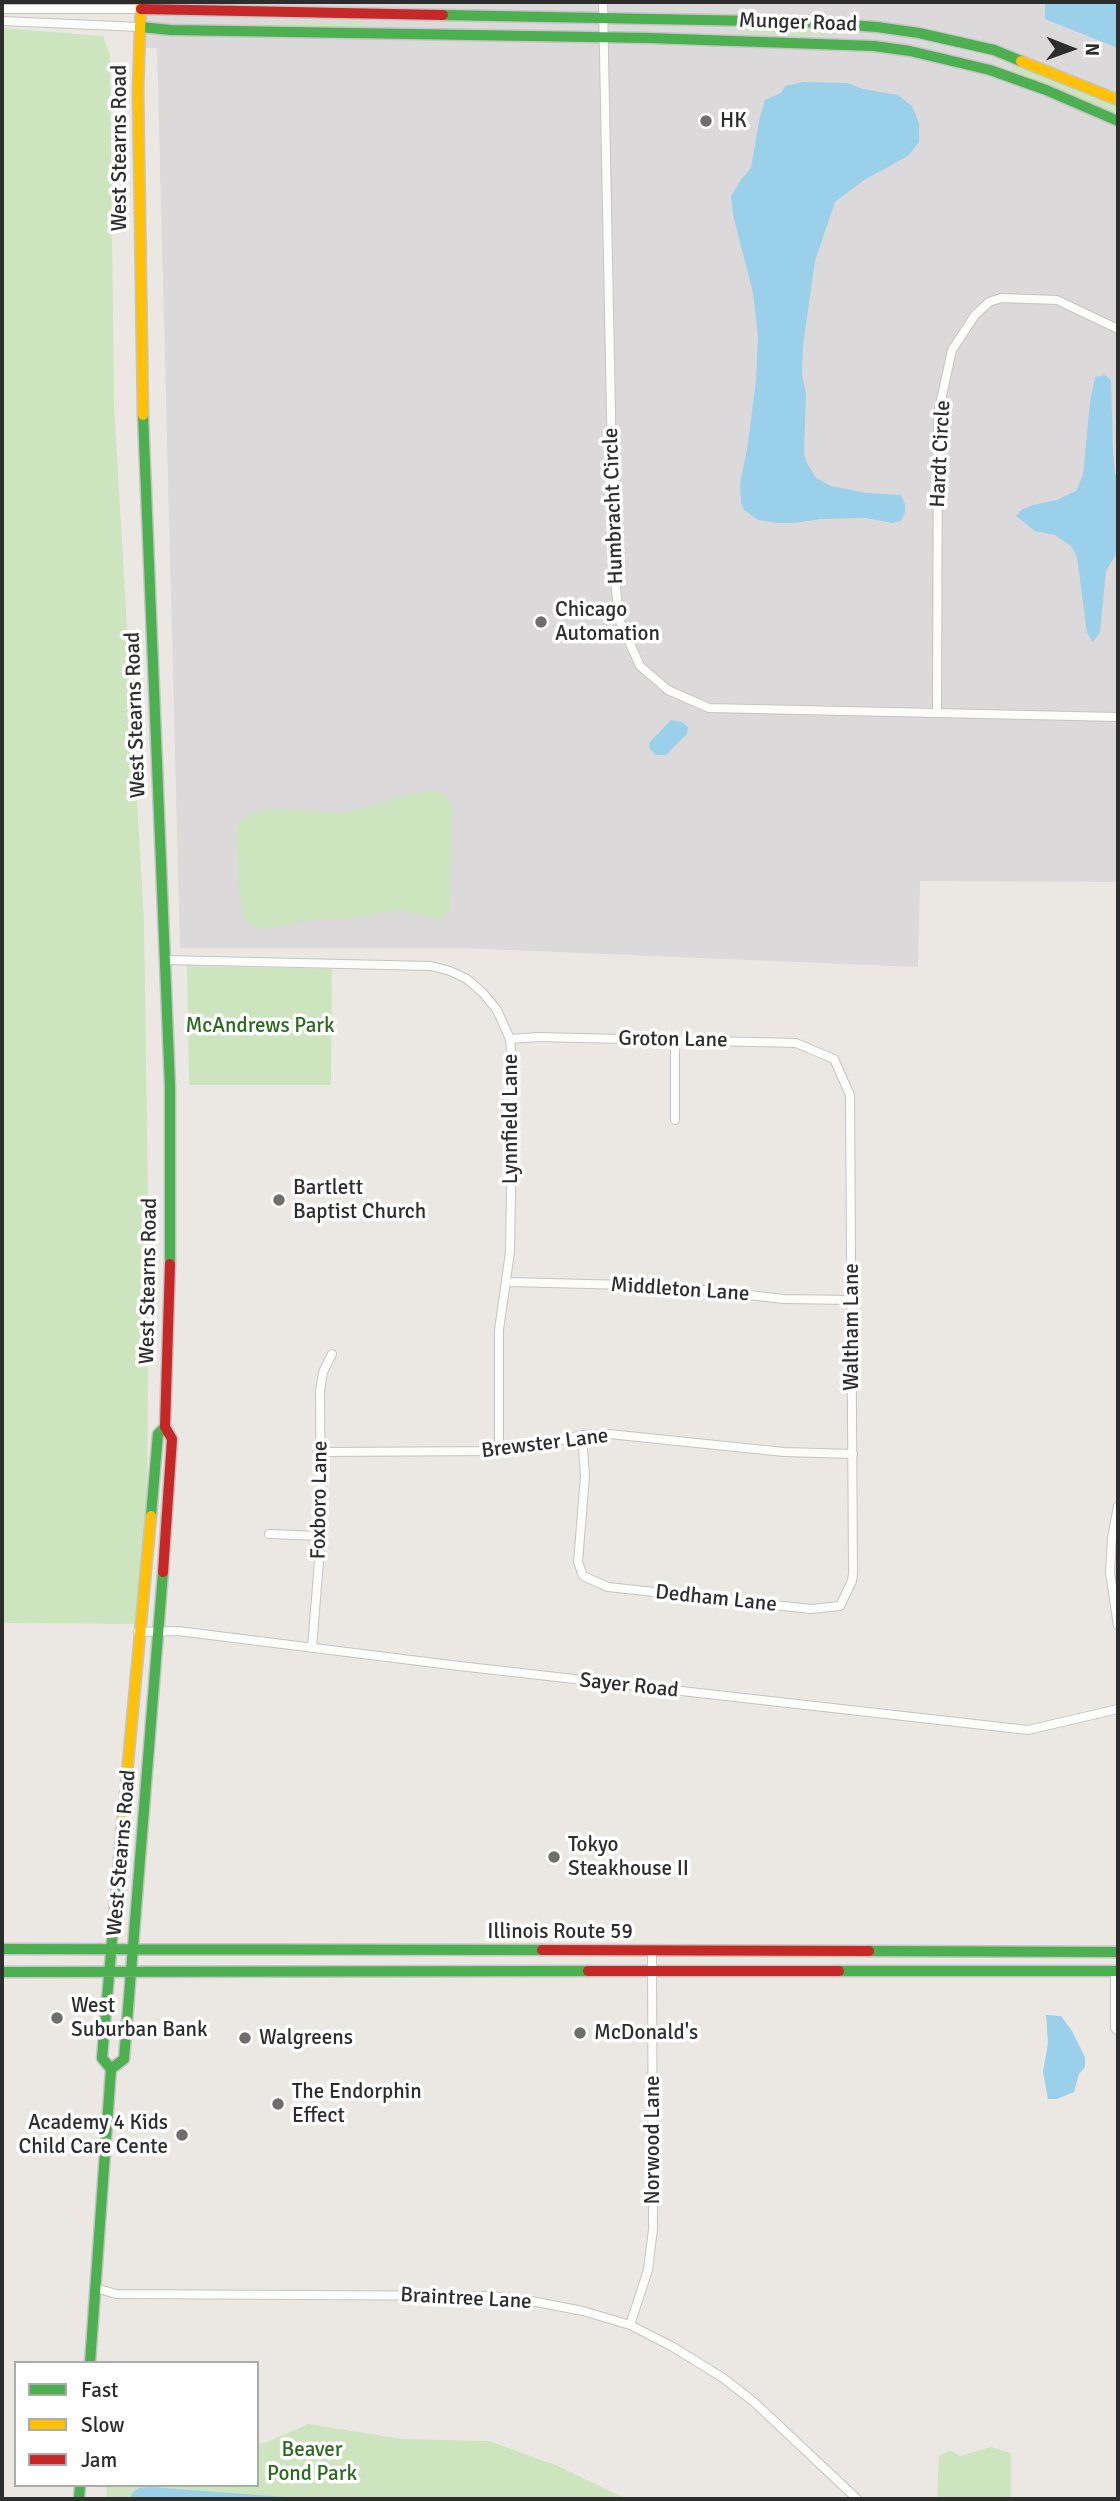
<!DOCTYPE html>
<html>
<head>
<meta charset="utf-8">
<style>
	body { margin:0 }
	#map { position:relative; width:1120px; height:2501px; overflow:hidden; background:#ebe8e4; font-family:Signika,sans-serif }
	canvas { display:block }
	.frame { position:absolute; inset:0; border:4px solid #2d2d2d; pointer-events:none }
	.legend { position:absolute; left:14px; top:2361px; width:245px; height:126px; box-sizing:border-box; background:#fff; border:2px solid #ababab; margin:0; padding:9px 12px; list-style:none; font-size:21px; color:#2d2d2d }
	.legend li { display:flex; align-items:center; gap:14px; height:35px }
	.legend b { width:35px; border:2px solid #ababab }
	.north { position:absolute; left:1036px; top:14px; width:70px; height:70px; -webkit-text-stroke:5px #fff; paint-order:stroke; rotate:91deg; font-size:19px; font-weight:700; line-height:28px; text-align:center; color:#2d2d2d }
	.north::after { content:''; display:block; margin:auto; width:24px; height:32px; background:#2d2d2d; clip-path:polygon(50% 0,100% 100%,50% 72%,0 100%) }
</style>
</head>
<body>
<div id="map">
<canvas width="1120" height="2501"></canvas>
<div class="frame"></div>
<ul class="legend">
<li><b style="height:9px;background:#4caf50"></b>Fast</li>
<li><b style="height:9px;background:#ffc107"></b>Slow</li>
<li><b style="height:9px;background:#c62828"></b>Jam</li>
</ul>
<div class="north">N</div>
</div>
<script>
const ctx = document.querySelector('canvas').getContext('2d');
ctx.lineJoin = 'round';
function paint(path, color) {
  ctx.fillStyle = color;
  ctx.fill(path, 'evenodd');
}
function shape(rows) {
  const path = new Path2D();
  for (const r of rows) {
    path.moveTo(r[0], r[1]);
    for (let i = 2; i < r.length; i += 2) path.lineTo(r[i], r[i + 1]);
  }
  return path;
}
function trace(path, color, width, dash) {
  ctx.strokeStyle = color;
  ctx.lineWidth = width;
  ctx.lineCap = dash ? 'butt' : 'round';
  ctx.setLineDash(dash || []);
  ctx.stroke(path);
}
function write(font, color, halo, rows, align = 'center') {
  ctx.font = font + ' Signika,sans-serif';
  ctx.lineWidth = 7;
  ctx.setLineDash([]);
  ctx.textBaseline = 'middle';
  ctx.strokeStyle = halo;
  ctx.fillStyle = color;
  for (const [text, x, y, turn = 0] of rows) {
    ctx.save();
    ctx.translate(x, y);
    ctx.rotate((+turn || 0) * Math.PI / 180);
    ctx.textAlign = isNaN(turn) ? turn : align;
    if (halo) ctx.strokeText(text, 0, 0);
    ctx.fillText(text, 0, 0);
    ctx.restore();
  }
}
paint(shape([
	[144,2,1118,2,1118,882,920,881,918,967,461,948,180,948,157,48,141,48]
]), '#dcd9db');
paint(shape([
	[365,21,365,27,257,27,257,24],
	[2,28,103,36,110,55,114,405,144,920,149,1262,146,1624,2,1623],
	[810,28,858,33,797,35,724,32],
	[1014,65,1118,107,1118,114,1017,73,1012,69],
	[425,791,437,791,447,796,452,805,450,911,444,918,437,919,400,910,344,919,313,919,272,928,258,928,249,924,243,913,239,891,237,832,239,821,259,811,276,809,343,813],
	[187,966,332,969,331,1085,189,1085],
	[308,2424,402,2439,489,2441,558,2466,626,2499,106,2499,107,2485,257,2485,257,2443,265,2443],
	[991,2447,1011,2453,1011,2499,937,2499,939,2456,950,2450,960,2456]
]), '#cce5be');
paint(shape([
	[1045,2,1118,2,1118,48,1045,19],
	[804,82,847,83,863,89,898,95,912,106,919,123,919,142,908,156,864,180,835,202,815,261,803,346,802,375,806,393,804,454,807,463,816,478,831,486,866,493,901,495,905,504,905,513,901,521,892,523,866,518,821,519,794,523,777,523,758,520,744,510,741,502,740,484,747,449,756,381,758,336,753,293,733,215,731,197,740,181,751,168,760,116,765,100,781,93,785,86],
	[1105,375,1111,380,1113,451,1115,474,1118,480,1118,551,1106,571,1100,632,1093,642,1087,633,1077,557,1071,546,1055,535,1035,531,1016,516,1021,510,1033,505,1057,500,1076,491,1083,475,1090,402,1095,377],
	[671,720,682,722,688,727,687,734,666,755,656,755,650,749,649,743],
	[1046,2015,1061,2016,1072,2031,1085,2057,1085,2067,1079,2074,1074,2092,1057,2099,1048,2099,1043,2072,1048,2043],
	[150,2487,285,2497,358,2497,369,2499,130,2499,132,2493,139,2488]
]), '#9ad0ea');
const street = shape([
	[603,2,614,568,619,619,640,666,668,690,709,708,1118,717],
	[2,9,141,9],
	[2,21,140,27],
	[937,713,938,414,952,350,975,315,989,302,1001,298,1057,300,1118,329],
	[166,960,431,966,450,971,467,979,483,993,497,1010,510,1039,513,1072,510,1252,499,1330,499,1451],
	[510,1039,538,1037,796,1043,834,1059,850,1095,853,1573,852,1581,840,1606,811,1609,608,1587,583,1576,578,1562,585,1476,582,1435],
	[675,1120,675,1039],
	[507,1282,669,1286,784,1299,852,1300],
	[321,1452,499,1451,527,1448,582,1435,609,1434,784,1452,853,1454],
	[1118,1506,1112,1538,1110,1573,1118,1626],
	[269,1534,321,1536],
	[138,1632,178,1631,459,1666,1028,1730,1118,1709],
	[312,1648,321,1536,320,1391,323,1372,332,1354],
	[1115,1971,1115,2028,1118,2031],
	[96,2288,116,2294,490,2296,521,2299,583,2311,630,2325,673,2347,723,2378,754,2402,857,2499],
	[630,2325,648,2270,653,2229,652,1952]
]);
const fast = shape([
	[443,15,807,22,877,27,919,33,994,50,1021,61],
	[140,27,171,30,649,38,874,46,910,51,990,70,1046,90,1118,121],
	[143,415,170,1087,170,1264],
	[151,1516,158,1434,165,1427],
	[2,1949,542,1950],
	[869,1951,1118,1952],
	[839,1971,1118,1971],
	[2,1972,588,1971],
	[111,2069,124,2059,163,1572],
	[90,2363,111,2069,102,2058,118,1870],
	[79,2499,80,2485]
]);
const slow = shape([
	[141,2,138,89,143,415],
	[1021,61,1118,100],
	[118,1870,151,1516]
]);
const jam = shape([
	[141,9,443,15],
	[163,1572,172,1439,165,1427,170,1264],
	[542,1950,869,1951],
	[588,1971,839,1971]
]);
trace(street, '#c5c4c4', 10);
trace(fast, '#c5c4c4', 13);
trace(slow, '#c5c4c4', 13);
trace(jam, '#c5c4c4', 13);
trace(street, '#fcfcfb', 8);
trace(fast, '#4caf50', 10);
trace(slow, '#ffc107', 10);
trace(jam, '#c62828', 10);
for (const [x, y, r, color] of [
	[706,121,7,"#706e6d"],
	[541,622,7,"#706e6d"],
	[279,1200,7,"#706e6d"],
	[554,1857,7,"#706e6d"],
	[57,2018,7,"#706e6d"],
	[580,2033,7,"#706e6d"],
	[245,2038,7,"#706e6d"],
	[278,2104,7,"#706e6d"],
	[182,2135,7,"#706e6d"]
]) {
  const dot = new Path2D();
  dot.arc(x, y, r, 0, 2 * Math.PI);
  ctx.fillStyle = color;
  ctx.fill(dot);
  trace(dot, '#fff', 2.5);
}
write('21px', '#2d2d2d', '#fff', [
	["Munger Road",798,23,2],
	["West Stearns Road",120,148,-90],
	["Hardt Circle",941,454,-87],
	["Humbracht Circle",614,506,-92],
	["West Stearns Road",136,715,-92],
	["Groton Lane",673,1040,1],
	["Lynnfield Lane",511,1119,-90],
	["West Stearns Road",149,1281,-89],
	["Middleton Lane",680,1290,4],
	["Waltham Lane",852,1327,-90],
	["Brewster Lane",545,1444,-7],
	["Foxboro Lane",320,1500,-89],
	["Dedham Lane",716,1599,6],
	["Sayer Road",629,1686,6],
	["West Stearns Road",122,1853,-85],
	["Illinois Route 59",560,1932],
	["Norwood Lane",653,2140,-90],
	["Braintree Lane",466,2299,3]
]);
write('21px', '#2d2d2d', '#fff', [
	["HK",720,121],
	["Chicago",555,610],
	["Automation",555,634],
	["Bartlett",293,1188],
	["Baptist Church",293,1212],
	["Tokyo",568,1845],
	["Steakhouse II",568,1869],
	["West",71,2006],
	["Suburban Bank",71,2030],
	["McDonald's",594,2033],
	["Walgreens",259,2038],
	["The Endorphin",292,2092],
	["Effect",292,2116],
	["Academy 4 Kids",168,2123,"right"],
	["Child Care Cente",168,2147,"right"]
], 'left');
write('21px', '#296b1d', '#fff', [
	["McAndrews Park",260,1026],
	["Beaver",312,2450],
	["Pond Park",312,2474]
]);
</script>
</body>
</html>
